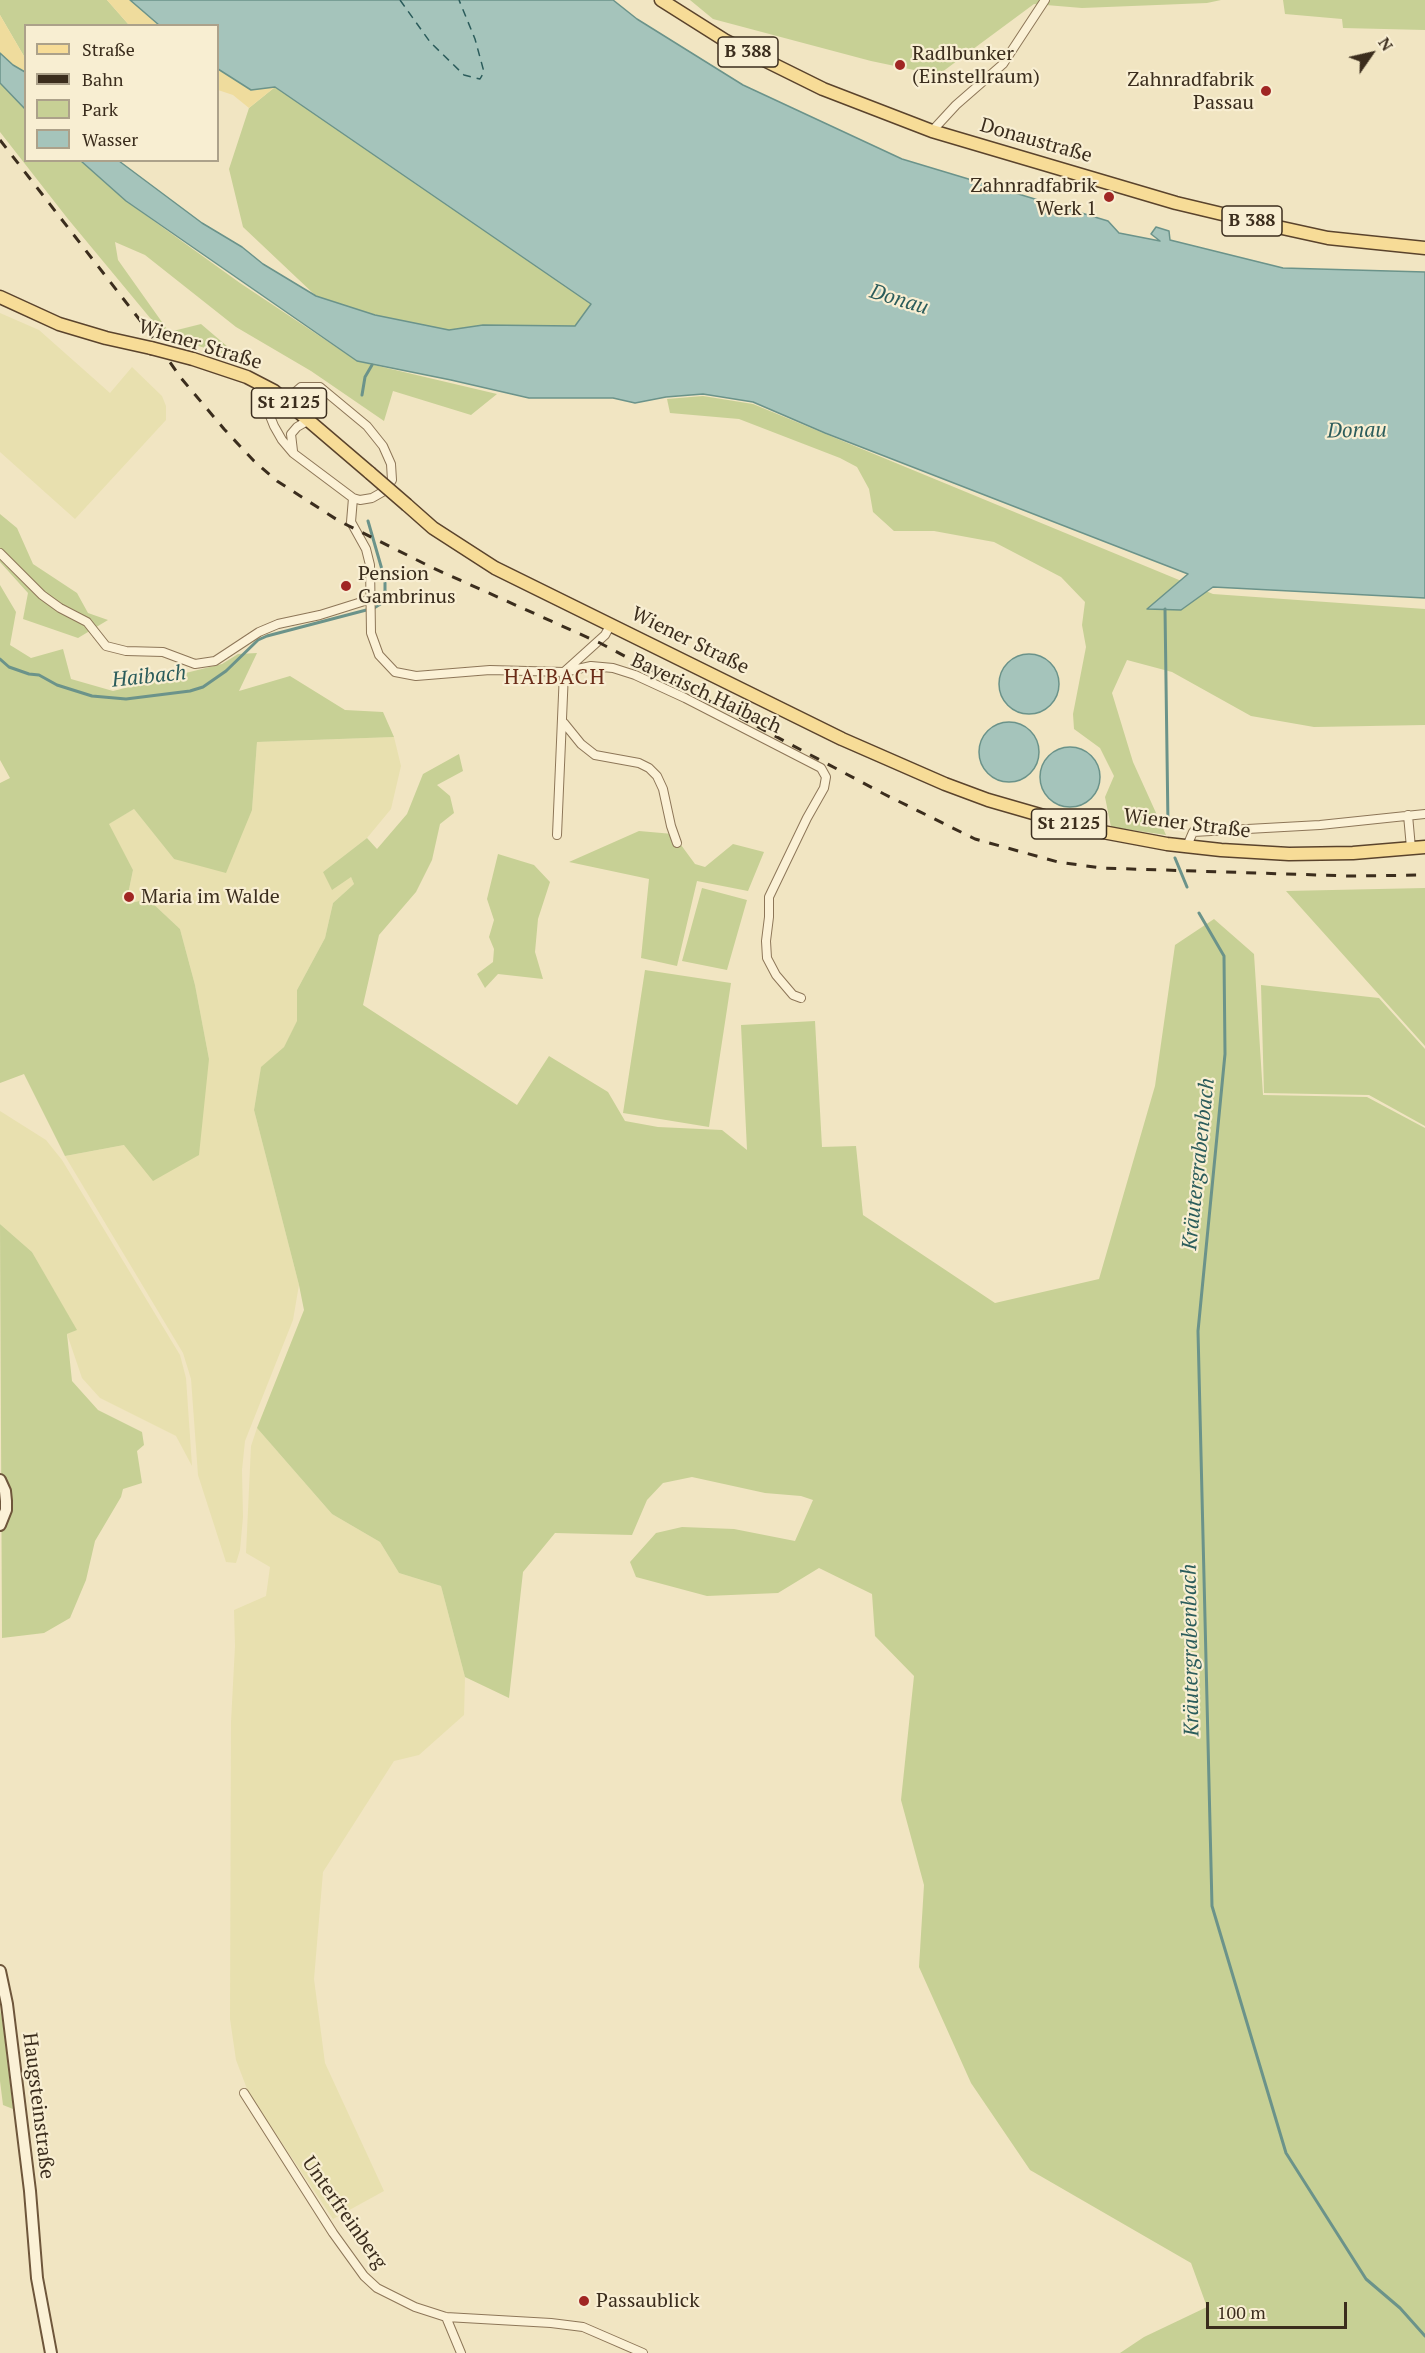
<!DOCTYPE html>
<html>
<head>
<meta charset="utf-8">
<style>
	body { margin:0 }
	#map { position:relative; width:1425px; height:2353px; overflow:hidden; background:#f1e5c2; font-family:"PT Serif",serif }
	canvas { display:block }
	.legend { position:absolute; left:24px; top:24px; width:195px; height:138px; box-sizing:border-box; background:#f8eed2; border:2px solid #aca18a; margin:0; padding:8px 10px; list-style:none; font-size:18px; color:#3b2d1d }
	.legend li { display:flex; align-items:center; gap:12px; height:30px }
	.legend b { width:30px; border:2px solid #aca18a }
	.north { position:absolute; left:1341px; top:24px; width:60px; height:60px; -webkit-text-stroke:4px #f8eed2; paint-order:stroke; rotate:56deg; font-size:16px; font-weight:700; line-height:24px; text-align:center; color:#3b2d1d }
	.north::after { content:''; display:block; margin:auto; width:21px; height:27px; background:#3b2d1d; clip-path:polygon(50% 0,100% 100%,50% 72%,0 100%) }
	.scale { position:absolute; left:1206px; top:2302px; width:141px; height:27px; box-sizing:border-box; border:3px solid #3b2d1d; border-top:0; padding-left:8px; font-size:18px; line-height:21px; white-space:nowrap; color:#3b2d1d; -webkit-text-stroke:4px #f8eed2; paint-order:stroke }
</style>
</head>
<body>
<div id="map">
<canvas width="1425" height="2353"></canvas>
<ul class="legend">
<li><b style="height:8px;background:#f7dc97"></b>Straße</li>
<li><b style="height:8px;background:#3b2d1d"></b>Bahn</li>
<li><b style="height:16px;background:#c7d095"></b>Park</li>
<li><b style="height:16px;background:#a5c4bb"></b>Wasser</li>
</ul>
<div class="north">N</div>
<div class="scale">100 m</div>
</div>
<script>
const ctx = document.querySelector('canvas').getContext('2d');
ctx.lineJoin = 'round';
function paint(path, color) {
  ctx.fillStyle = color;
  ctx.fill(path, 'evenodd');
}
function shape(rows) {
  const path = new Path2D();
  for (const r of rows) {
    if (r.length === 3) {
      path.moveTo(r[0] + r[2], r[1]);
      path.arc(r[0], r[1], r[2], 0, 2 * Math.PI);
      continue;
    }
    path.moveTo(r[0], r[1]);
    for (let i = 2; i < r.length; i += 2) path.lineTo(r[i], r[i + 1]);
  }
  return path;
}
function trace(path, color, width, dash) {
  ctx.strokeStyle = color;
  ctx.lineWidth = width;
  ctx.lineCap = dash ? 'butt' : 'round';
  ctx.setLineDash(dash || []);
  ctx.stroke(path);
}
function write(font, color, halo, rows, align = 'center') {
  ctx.font = font + ' "PT Serif",serif';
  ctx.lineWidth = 4.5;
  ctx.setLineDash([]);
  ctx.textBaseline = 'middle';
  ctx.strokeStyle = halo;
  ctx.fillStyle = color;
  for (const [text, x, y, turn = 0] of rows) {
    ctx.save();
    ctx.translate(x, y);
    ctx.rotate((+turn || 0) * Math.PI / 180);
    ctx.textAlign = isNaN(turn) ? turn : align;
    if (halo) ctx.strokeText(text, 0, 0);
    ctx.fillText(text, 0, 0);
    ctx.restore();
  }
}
paint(shape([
	[0,313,39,330,110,393,132,367,162,396,166,406,166,420,75,519,0,452],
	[394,737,401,766,391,809,367,838,323,872,351,877,354,884,333,903,325,938,297,990,298,1020,284,1047,261,1068,254,1110,299,1285,293,1320,245,1441,242,1470,243,1517,240,1550,236,1563,226,1562,198,1475,191,1379,183,1353,65,1156,124,1145,209,1059,195,985,180,929,148,899,126,904,133,870,108,824,134,809,174,859,252,810,257,742],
	[0,1111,46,1140,62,1160,180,1355,186,1378,192,1466,176,1436,100,1398,82,1378,67,1334,76,1330,32,1252,0,1224],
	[257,1428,332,1514,380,1542,399,1573,441,1586,465,1677,464,1715,419,1755,394,1761,323,1872,314,1979,325,2063,384,2191,333,2219,249,2094,236,2060,230,2019,231,1722,235,1646,234,1610,266,1596,270,1567,246,1553,251,1446]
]), '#e8e0af');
paint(shape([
	[0,0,107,0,129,25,26,26,25,58,0,15],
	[690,0,1221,0,1207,3,1082,8,1034,4,938,75,871,61,713,19],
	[1283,0,1425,0,1425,30,1343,28,1342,19,1285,14],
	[0,83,25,109,26,160,81,161,126,201,240,283,357,361,497,394,471,415,393,391,384,421,311,371,236,327,145,255,115,242,118,260,169,332,201,324,242,359,165,336,68,219,0,132],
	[275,87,592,304,575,326,483,325,449,330,375,315,316,296,243,227,229,169,249,108],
	[703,396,753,404,1213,594,1425,609,1425,725,1314,727,1251,716,1172,672,1127,660,1112,693,1133,762,1166,835,1111,827,1105,797,1114,776,1100,748,1074,729,1073,714,1086,647,1082,625,1085,602,1061,577,994,542,934,531,894,531,873,512,869,489,857,467,840,458,739,419,670,413,667,399],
	[0,514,17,528,33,564,77,593,88,613,108,620,78,638,23,619,28,593,0,562],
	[0,585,16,612,10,645,31,658,63,649,71,679,113,691,222,664,238,654,257,653,239,691,290,676,345,710,383,712,394,737,257,742,252,810,226,873,174,859,134,809,109,824,133,870,126,904,148,899,180,929,195,985,209,1059,199,1155,153,1181,124,1145,65,1156,24,1074,0,1083,0,783,10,778,0,760],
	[459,754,463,771,437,785,450,796,454,813,440,824,432,860,416,892,379,935,363,1005,517,1105,549,1056,608,1092,625,1121,658,1127,722,1130,747,1150,741,1025,815,1021,822,1147,856,1146,863,1215,995,1303,1099,1279,1155,1086,1175,945,1214,919,1254,954,1263,1095,1367,1097,1425,1128,1425,2353,1120,2353,1144,2337,1207,2307,1191,2263,1030,2170,971,2083,919,1967,924,1885,901,1800,914,1676,875,1636,872,1594,819,1568,778,1593,707,1596,636,1577,630,1562,656,1533,682,1527,734,1529,795,1541,813,1500,801,1496,765,1493,692,1477,663,1483,647,1500,632,1535,555,1533,523,1572,509,1698,465,1677,441,1586,399,1573,380,1542,332,1514,257,1428,304,1310,299,1285,254,1110,261,1067,284,1047,297,1021,297,990,325,938,333,903,354,884,351,877,332,890,323,872,367,838,377,849,407,814,423,774],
	[639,831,673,834,695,864,705,867,733,844,764,852,748,891,697,881,677,966,641,958,649,879,569,862],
	[498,854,534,865,550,882,538,919,535,952,543,979,498,974,485,988,477,974,493,962,494,949,489,937,494,920,487,899],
	[702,888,747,900,727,970,682,961],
	[1425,888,1425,1046,1286,891],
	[645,970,731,983,709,1127,623,1113],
	[1261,985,1379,998,1425,1049,1425,1126,1369,1095,1264,1093],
	[0,1224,32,1252,77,1330,67,1334,72,1381,98,1410,142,1432,144,1445,137,1451,142,1483,123,1489,121,1497,95,1541,86,1580,70,1618,44,1633,2,1638],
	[0,2009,3,2025,13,2109,3,2105,0,2081]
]), '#c7d095');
paint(shape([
	[107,0,130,0,159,25,129,25],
	[0,15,25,58,25,72,13,65,0,53],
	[218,69,251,90,275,87,249,108,233,95,218,90]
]), '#efdc9d');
const water = shape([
	[130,0,613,0,637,19,743,85,902,159,1108,221,1119,233,1160,241,1151,234,1156,227,1169,231,1170,240,1283,268,1425,272,1425,598,1213,587,1181,610,1147,609,1188,574,825,433,753,402,703,394,666,397,635,403,613,398,529,398,451,380,357,361,126,201,81,161,119,161,202,223,242,247,263,264,316,296,375,315,449,330,483,325,575,326,591,304,275,87,251,90,218,69,218,26,159,25,130,0],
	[0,53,13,65,25,72,25,109,0,83,0,53],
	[1029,684,30],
	[1009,752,30],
	[1070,777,30]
]);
paint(water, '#a5c4bb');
trace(water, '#6b938a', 1.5);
trace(shape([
	[362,395,365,377,372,365],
	[1165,609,1168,825],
	[0,659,9,667,29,674,39,675,57,685,92,696,126,699,190,691,203,687,226,671,258,640,267,636,374,608,382,603,385,598,385,580,368,521],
	[1175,858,1187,887],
	[1199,913,1224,956,1225,1054,1198,1331,1212,1906,1286,2153,1366,2279,1400,2308,1425,2336]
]), '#6b938a', 3);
trace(shape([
	[400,0,430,42,464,75,480,79,484,72,475,39,459,0]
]), '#2b5c5b', 1.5, [8, 6]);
const street = shape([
	[932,131,956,105,1003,64,1045,0],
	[256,381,274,426,282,440,293,453,353,498,360,500,372,498,386,490,392,480,391,464,383,446,367,426,320,387,301,387,286,400],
	[293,451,291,434,297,427,309,420],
	[353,498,351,522,366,549,370,565,371,633,379,655,395,672,416,676,490,670,564,672,591,666,613,668,635,675,685,698,821,768,826,777,824,788,807,818,769,897,769,917,766,941,767,958,776,975,793,995,801,998],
	[0,553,42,595,60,608,87,622,106,646,126,651,163,652,195,664,215,661,259,632,278,624,320,615,371,599],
	[564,723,581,744,595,755,639,763,649,768,657,776,663,789,671,826,677,843],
	[1408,815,1411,848],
	[557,835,564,672,605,635,611,624],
	[1187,846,1193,832,1320,825,1425,814],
	[244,2093,333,2233,364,2276,377,2288,415,2307,446,2317,551,2323,583,2327,643,2353],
	[446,2317,461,2353]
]);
const secondary = shape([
	[0,1480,5,1491,6,1501,6,1510,0,1525],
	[0,1971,7,2004,30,2191,37,2278,51,2353]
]);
const primary = shape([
	[661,0,726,41,823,89,932,131,1176,203,1264,224,1328,238,1425,248],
	[0,297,59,324,106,338,151,348],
	[193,359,247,377,274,391,370,473],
	[407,505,433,528,495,568,842,739,945,784,988,800,1092,830,1167,844,1221,850,1289,854,1353,853,1425,847]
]);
trace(street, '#8d7658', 10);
trace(secondary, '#6e563b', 14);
trace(primary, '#5a432c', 15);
trace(street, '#fbf1d6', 8);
trace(secondary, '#fbf1d6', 10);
trace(primary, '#f7dc97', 12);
trace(shape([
	[0,140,146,328,181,378,224,429,254,461,277,481,339,521,433,568,600,643,884,794,975,839,1058,862,1101,868,1349,876,1425,875]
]), '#3b2d1d', 3, [10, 10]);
const primaryBridge = shape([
	[151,348,193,359],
	[370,473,407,505]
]);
trace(primaryBridge, '#5a432c', 15, []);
trace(primaryBridge, '#f7dc97', 12);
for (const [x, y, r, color] of [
	[900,65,6,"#a02623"],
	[1266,91,6,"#a02623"],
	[1109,197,6,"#a02623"],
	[346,586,6,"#a02623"],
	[129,897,6,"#a02623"],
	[584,2301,6,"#a02623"]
]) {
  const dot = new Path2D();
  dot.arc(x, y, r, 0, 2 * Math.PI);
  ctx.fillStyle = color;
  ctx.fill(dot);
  trace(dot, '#f8eed2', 2);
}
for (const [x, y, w] of [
	[748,52,60],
	[1252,221,60],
	[289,403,75],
	[1069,824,75]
]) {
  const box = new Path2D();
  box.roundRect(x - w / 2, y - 15, w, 30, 4.5);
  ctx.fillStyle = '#f8eed2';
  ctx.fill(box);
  trace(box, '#3b2d1d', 1.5);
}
write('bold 18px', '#3b2d1d', null, [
	["B 388",748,52],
	["B 388",1252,221],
	["St 2125",289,403],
	["St 2125",1069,824]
]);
write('20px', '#3b2d1d', '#f8eed2', [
	["Radlbunker",912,54],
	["(Einstellraum)",912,77],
	["Zahnradfabrik",1254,80,"right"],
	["Passau",1254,103,"right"],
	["Zahnradfabrik",1097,186,"right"],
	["Werk 1",1097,209,"right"],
	["Pension",358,574],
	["Gambrinus",358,597],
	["Maria im Walde",141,897],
	["Passaublick",596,2301]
], 'left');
write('20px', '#3b2d1d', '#f8eed2', [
	["Donaustraße",1036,141,16],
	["Wiener Straße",200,345,17],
	["Wiener Straße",690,641,26],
	["Bayerisch Haibach",706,694,25],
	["Wiener Straße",1187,824,7],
	["Haugsteinstraße",38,2106,83],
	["Unterfreinberg",344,2213,55]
]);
write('italic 21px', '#2b5c5b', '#f8eed2', [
	["Donau",899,300,17],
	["Donau",1357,431,-1],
	["Haibach",149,677,-6],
	["Kräutergrabenbach",1199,1164,-84],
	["Kräutergrabenbach",1191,1650,-91]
]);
ctx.letterSpacing = '1.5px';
write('21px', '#6b2d19', '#f8eed2', [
	["HAIBACH",555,678]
]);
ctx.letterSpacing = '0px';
</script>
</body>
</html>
